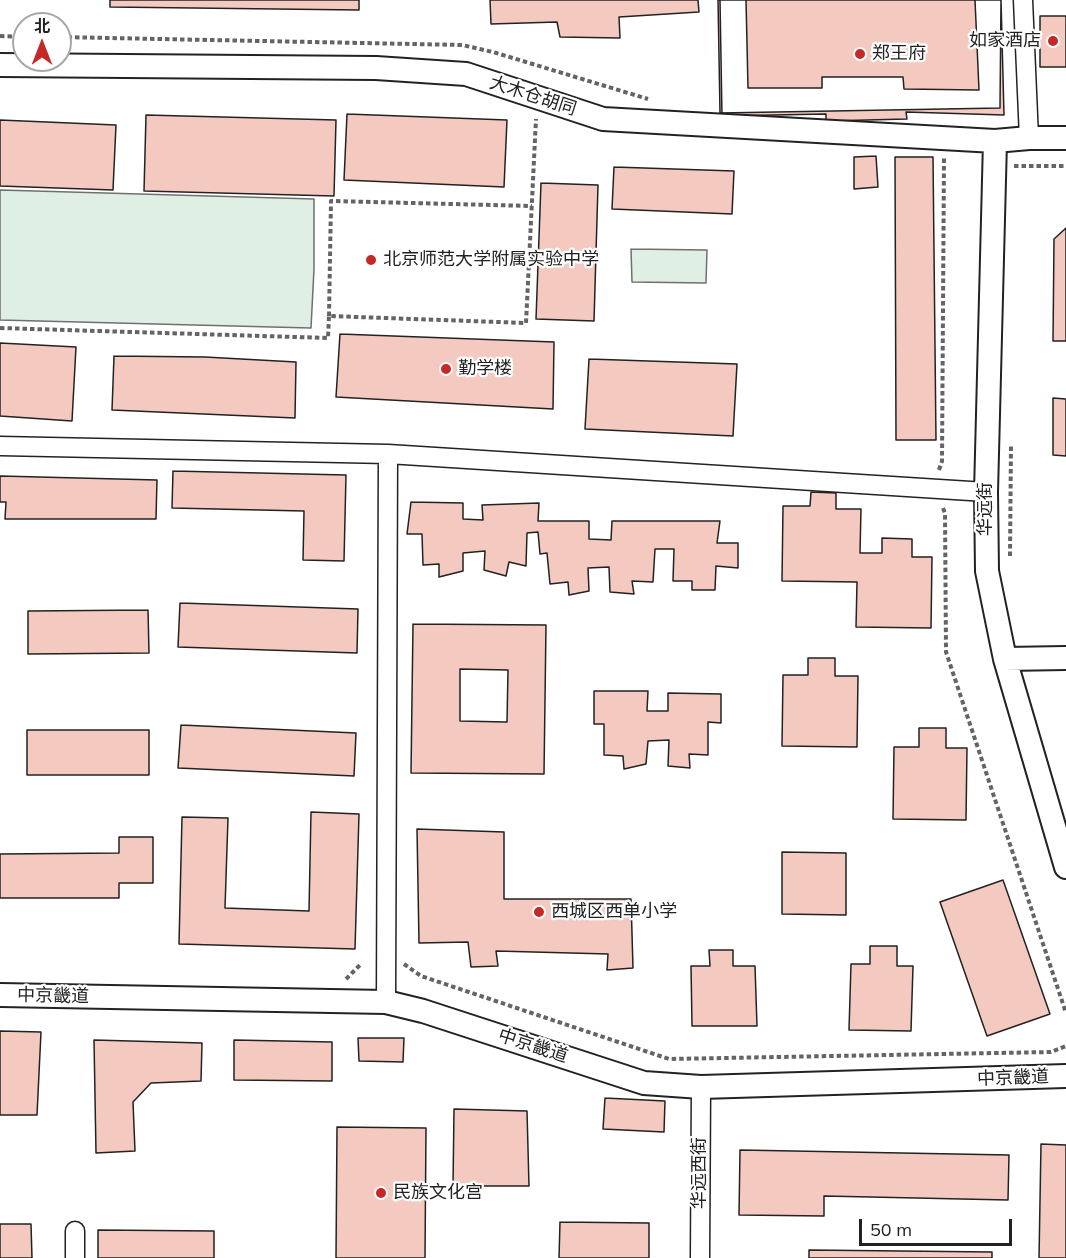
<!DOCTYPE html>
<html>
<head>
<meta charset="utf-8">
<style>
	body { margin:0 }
	#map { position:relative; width:1066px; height:1258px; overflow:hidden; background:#fff; font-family:Mulish,"Noto Sans SC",sans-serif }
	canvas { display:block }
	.north { position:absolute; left:12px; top:12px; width:60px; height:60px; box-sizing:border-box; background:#fff; border:2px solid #a7a7a7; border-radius:50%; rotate:0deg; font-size:16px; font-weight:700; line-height:24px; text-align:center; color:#222 }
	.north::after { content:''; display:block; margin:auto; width:21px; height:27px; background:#c62828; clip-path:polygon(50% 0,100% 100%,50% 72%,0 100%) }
	.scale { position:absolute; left:859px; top:1219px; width:153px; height:27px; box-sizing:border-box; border:3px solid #222; border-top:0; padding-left:8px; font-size:18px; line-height:21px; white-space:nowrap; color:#222; -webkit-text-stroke:4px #fff; paint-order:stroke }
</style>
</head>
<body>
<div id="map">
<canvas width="1066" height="1258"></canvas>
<div class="north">北</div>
<div class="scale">50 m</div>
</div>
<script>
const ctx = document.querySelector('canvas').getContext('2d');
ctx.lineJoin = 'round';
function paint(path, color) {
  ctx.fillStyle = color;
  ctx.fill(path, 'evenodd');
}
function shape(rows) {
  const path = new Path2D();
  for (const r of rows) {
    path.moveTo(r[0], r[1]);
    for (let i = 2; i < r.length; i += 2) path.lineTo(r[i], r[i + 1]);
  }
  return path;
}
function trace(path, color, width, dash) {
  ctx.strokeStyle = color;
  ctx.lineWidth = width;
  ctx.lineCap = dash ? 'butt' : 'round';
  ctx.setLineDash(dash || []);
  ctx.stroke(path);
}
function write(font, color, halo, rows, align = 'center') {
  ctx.font = font + ' Mulish,"Noto Sans SC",sans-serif';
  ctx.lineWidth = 4.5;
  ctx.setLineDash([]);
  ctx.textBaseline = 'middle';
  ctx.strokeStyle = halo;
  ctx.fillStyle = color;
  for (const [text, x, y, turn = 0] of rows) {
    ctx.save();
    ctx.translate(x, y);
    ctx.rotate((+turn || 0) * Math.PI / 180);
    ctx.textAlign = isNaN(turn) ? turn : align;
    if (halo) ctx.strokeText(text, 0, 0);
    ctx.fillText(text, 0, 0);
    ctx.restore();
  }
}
const green = shape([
	[0,190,314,199,314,269,311,328,0,320,0,190],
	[631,249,707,250,706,283,632,282,631,249]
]);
paint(green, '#e0efe3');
trace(green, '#6f6f6f', 1.5);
const building = shape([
	[110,0,359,0,359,10,110,7,110,0],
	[490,0,698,0,699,12,619,17,620,38,560,37,557,22,491,24,490,0],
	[718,0,1001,0,1000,108,720,113,718,0],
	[720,0,746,0,748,88,822,88,822,77,903,77,904,89,979,90,975,0,1001,0,1004,115,906,112,907,119,826,121,826,114,722,116,720,0],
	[1040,16,1066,16,1066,67,1040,67,1040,16],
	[347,114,507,120,504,187,344,180,347,114],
	[146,115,336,120,334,196,144,191,146,115],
	[0,120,116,125,113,190,0,186,0,120],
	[876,156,878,187,854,189,854,157,876,156],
	[895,157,933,157,936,440,896,440,895,157],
	[614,167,734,171,732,214,612,209,614,167],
	[541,183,598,185,594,321,536,319,541,183],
	[1066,228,1066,341,1053,341,1054,239,1066,228],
	[340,334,554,342,553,409,336,397,340,334],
	[0,343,76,347,72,421,0,416,0,343],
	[114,356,205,357,296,362,295,418,112,410,114,356],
	[589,359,737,364,733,436,585,429,589,359],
	[1053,398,1066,399,1066,456,1053,455,1053,398],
	[173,471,346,475,344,561,303,560,304,511,172,508,173,471],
	[0,476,157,480,156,519,5,519,6,502,0,502,0,476],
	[811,492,836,493,836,509,861,509,860,553,882,553,882,538,912,539,912,557,932,557,931,628,856,627,857,582,782,581,783,506,810,506,811,492],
	[411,502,463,503,463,519,483,520,482,505,539,503,538,521,589,521,589,539,611,540,612,521,720,521,717,543,738,543,738,568,716,566,715,590,692,590,692,581,673,581,674,549,655,549,653,582,632,581,634,594,610,592,609,567,588,568,589,591,569,595,568,582,550,584,547,553,540,554,538,532,527,533,526,566,509,562,506,576,484,570,485,551,463,553,463,571,439,577,439,564,423,565,422,534,407,534,411,502],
	[180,603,358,609,357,653,178,647,180,603],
	[148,610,149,653,28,654,28,611,148,610],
	[413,624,546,625,544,774,411,773,413,624],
	[460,669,508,670,507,722,460,721,460,669],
	[808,658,835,658,835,676,858,676,857,747,782,746,783,675,808,675,808,658],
	[594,691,648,691,647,711,668,711,668,693,721,694,721,723,708,722,708,755,689,754,690,768,668,766,669,740,648,741,646,764,624,769,623,756,604,755,604,724,594,724,594,691],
	[181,725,356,733,354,776,178,768,181,725],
	[919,728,946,728,946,748,967,748,966,820,893,819,894,747,919,747,919,728],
	[27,730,149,730,149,775,27,775,27,730],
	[311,812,359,814,355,949,179,944,182,817,228,818,225,908,309,911,311,812],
	[417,829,504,832,504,899,631,899,633,968,607,970,608,954,496,951,498,966,471,967,468,942,419,943,417,829],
	[119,837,153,837,153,883,119,883,119,898,0,898,0,854,119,853,119,837],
	[782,852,846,853,846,915,782,914,782,852],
	[1003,880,1050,1014,987,1036,940,902,1003,880],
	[870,946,897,946,897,966,913,966,911,1031,849,1030,851,964,870,964,870,946],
	[709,950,733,950,733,966,755,966,757,1026,692,1026,691,966,710,966,709,950],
	[0,1031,41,1032,37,1115,0,1115,0,1031],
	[358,1038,404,1038,403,1062,359,1061,358,1038],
	[94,1040,202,1043,201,1081,151,1083,133,1102,135,1151,96,1153,94,1040],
	[234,1040,332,1042,332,1081,234,1080,234,1040],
	[605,1098,665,1101,664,1132,603,1129,605,1098],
	[454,1109,527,1111,529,1186,453,1186,454,1109],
	[337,1127,426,1128,425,1258,336,1258,337,1127],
	[1041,1144,1066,1145,1066,1258,1039,1258,1041,1144],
	[740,1150,1009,1155,1008,1200,824,1196,824,1216,739,1215,740,1150],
	[560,1222,649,1223,649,1258,559,1258,560,1222],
	[0,1224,31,1224,32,1258,0,1258,0,1224],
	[98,1230,214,1231,214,1258,98,1258,98,1230],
	[809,1250,992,1252,992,1258,809,1258,809,1250]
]);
paint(building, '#f3c9c0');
trace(building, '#222', 1.5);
const minor = shape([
	[1023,0,1029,138],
	[0,446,388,454,986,492],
	[386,1002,388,454],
	[75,1231,75,1258],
	[700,1258,701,1087]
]);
const tertiary = shape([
	[0,65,376,68,466,74,603,119,995,141,1029,138,1066,138],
	[995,141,986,492,987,571,1005,659,1066,867],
	[1005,659,1066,658],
	[0,995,386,1002,423,1011,644,1083,701,1087,1066,1076]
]);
trace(minor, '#222', 21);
trace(tertiary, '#222', 26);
trace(shape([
	[0,36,24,37],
	[60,37,462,45,493,52,648,99],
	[1014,166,1066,166],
	[329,316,331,201,532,206],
	[0,328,328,338,329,316,526,323,536,119],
	[939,470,942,461,944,157],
	[943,508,945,513,946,652,1066,1013],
	[1010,556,1011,444],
	[404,964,421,976,669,1059,1051,1052,1066,1046],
	[346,979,361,964]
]), '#646464', 4, [4.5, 3]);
trace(minor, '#fff', 18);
trace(tertiary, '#fff', 22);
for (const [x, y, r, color] of [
	[1053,41,6,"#c62828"],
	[860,54,6,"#c62828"],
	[371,260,6,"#c62828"],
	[446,369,6,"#c62828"],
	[539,912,6,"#c62828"],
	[381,1193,6,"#c62828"]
]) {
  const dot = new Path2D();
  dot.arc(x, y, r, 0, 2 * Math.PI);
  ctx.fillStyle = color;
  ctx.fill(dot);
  trace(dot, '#fff', 2);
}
write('18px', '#222', '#fff', [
	["如家酒店",1041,41,"right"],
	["郑王府",872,54],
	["北京师范大学附属实验中学",383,260],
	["勤学楼",458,369],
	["西城区西单小学",551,912],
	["民族文化宫",393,1193]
], 'left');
write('18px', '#222', '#fff', [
	["大木仓胡同",533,96,18],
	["华远街",986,509,-90],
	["中京畿道",53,996,1],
	["中京畿道",533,1046,18],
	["中京畿道",1013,1078,-2],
	["华远西街",700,1173,-90]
]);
</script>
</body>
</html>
